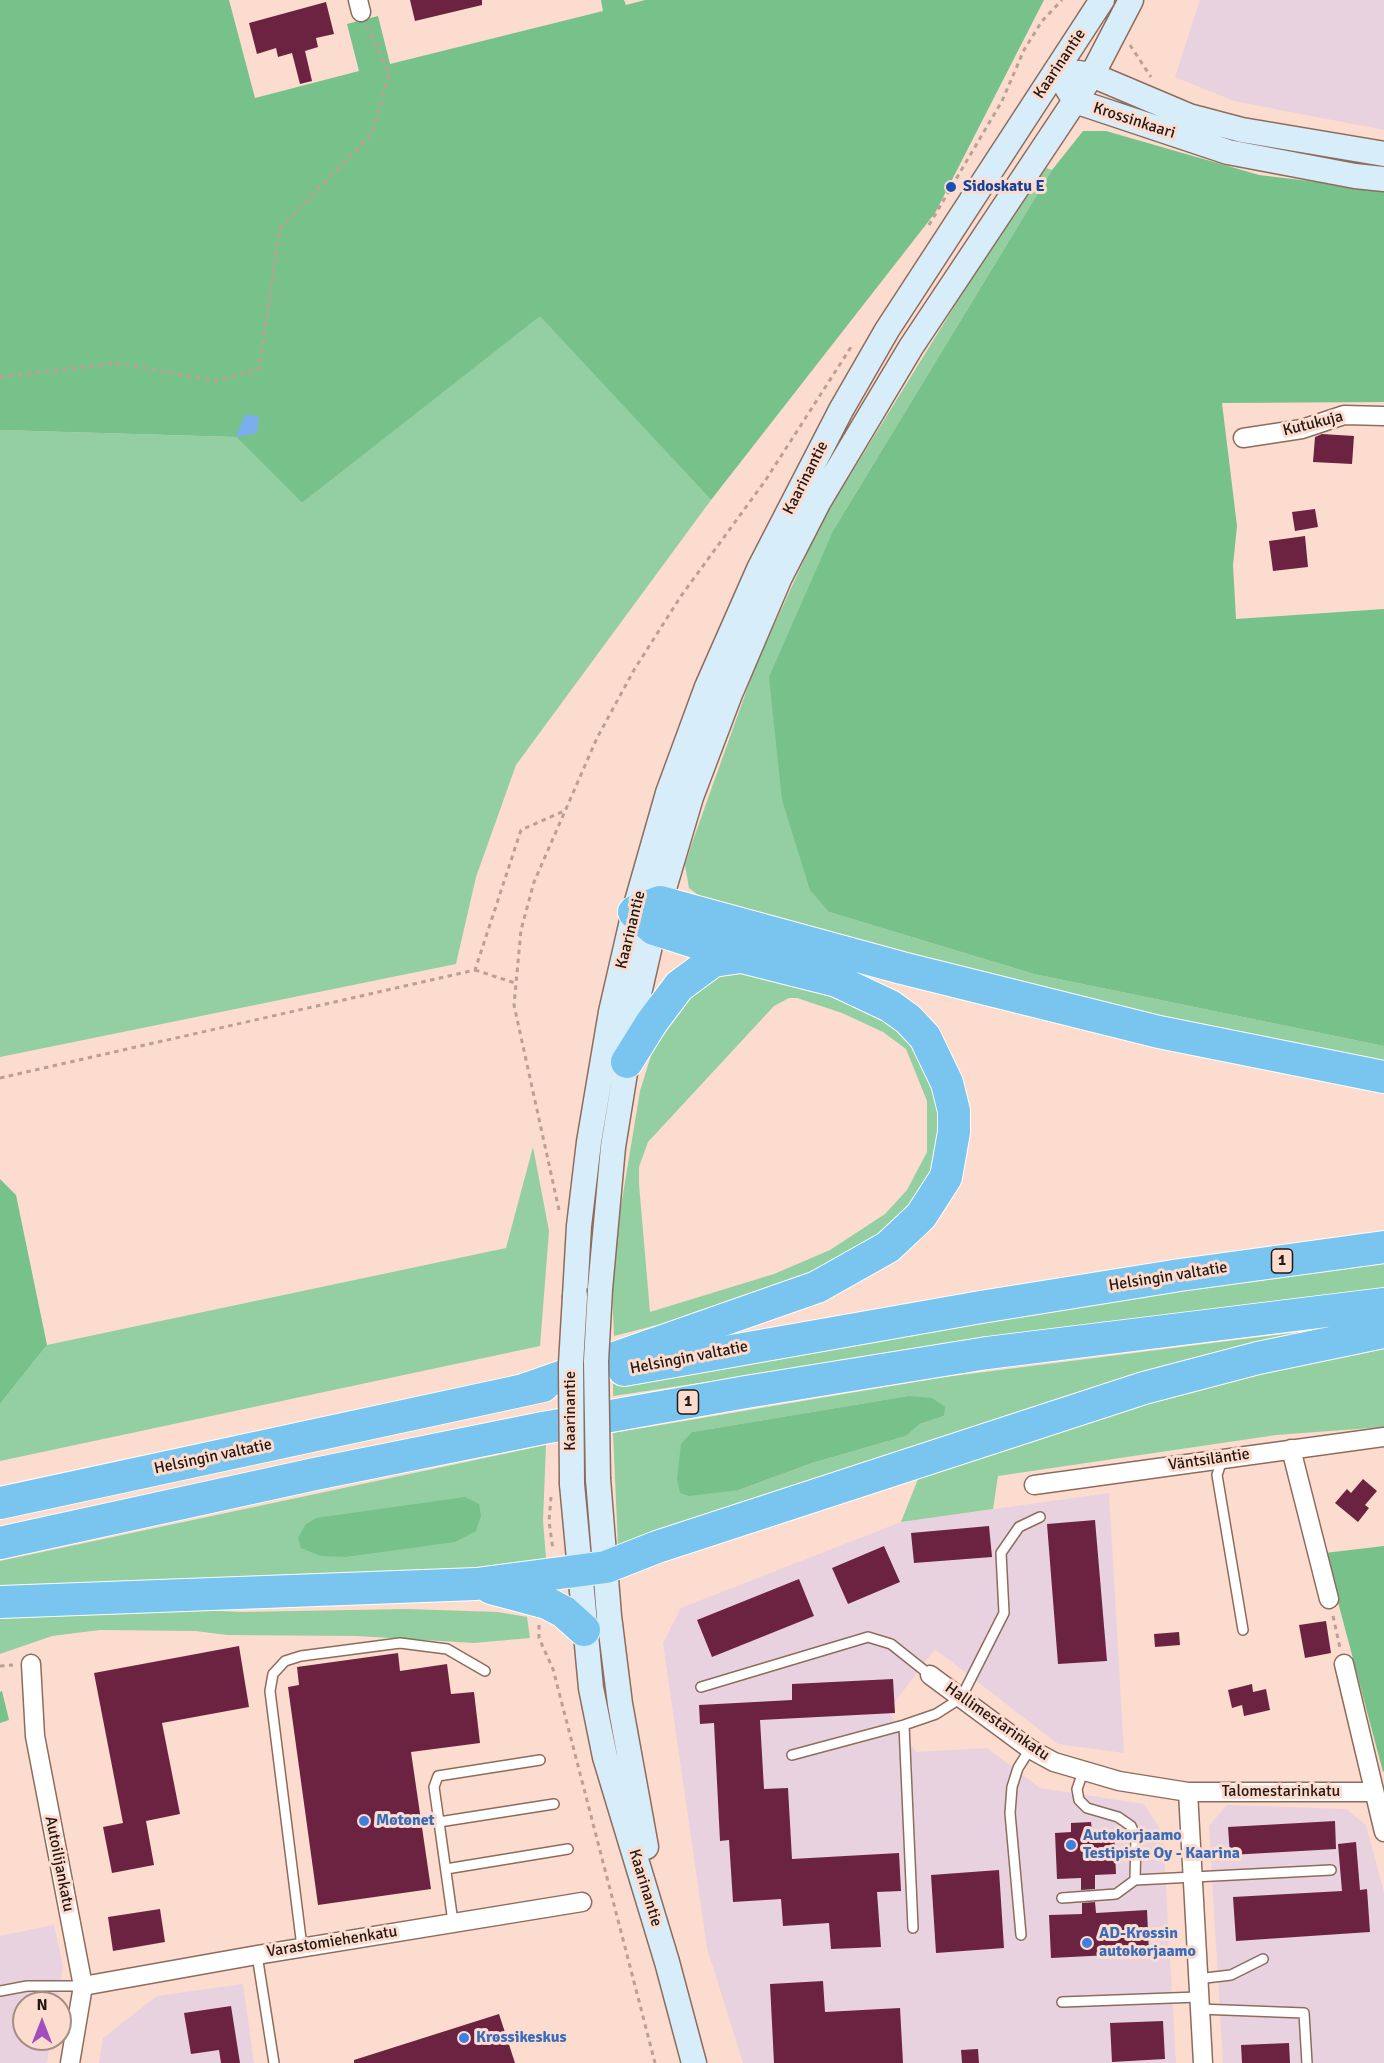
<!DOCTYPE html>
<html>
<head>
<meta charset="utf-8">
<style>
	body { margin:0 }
	#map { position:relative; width:1384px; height:2063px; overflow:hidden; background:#fbdcce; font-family:Signika,sans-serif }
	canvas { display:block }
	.north { position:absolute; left:12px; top:1991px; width:60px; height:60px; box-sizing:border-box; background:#fbdcce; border:2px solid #a58d82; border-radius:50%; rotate:0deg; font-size:16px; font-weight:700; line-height:24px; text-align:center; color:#251711 }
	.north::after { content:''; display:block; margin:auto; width:21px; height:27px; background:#a04fbe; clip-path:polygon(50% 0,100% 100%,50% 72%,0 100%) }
</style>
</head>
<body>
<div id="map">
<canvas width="1384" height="2063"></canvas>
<div class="north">N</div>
</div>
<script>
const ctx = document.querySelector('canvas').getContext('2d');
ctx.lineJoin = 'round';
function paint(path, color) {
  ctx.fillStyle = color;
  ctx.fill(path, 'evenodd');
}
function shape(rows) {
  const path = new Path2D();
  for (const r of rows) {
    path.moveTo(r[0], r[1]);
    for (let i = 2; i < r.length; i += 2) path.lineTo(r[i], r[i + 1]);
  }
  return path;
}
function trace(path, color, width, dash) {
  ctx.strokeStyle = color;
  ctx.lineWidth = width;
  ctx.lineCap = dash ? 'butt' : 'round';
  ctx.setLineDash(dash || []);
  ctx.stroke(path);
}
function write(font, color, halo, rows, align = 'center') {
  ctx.font = font + ' Signika,sans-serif';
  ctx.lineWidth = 6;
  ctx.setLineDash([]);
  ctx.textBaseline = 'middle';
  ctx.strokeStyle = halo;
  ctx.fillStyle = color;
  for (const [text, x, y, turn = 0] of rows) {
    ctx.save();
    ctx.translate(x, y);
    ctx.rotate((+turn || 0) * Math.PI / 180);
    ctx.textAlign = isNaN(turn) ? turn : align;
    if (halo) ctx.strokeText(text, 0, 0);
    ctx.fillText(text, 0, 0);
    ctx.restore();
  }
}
paint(shape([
	[1200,0,1384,0,1384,130,1234,101,1175,77],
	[1109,1493,1124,1753,1058,1744,935,1649,888,1711,916,1752,987,1748,1040,1788,1144,1804,1163,1834,1176,2063,743,2063,707,1948,663,1643,681,1608,901,1522],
	[1227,1805,1346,1809,1366,1825,1384,1893,1384,2063,1223,2063,1209,1826],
	[54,1925,63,1966,57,2003,24,2003,24,2039,51,2039,47,2063,0,2063,0,1936],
	[243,1984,254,2063,99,2063,103,2038,157,1996]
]), '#e8d2df');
paint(shape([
	[1041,166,1052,170,834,529,829,912,1034,974,1384,1046,1384,1062,1222,1033,911,958,702,898,689,888,685,865,692,843,756,664,823,519],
	[540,315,711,500,516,765,476,877,456,964,0,1057,0,430,236,437,302,503],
	[763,971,885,1018,906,1033,943,1103,935,1171,907,1214,848,1258,743,1303,614,1336,611,1267,640,1091,653,1049,683,998,719,973],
	[789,998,797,998,842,1013,883,1032,906,1049,927,1101,927,1152,907,1190,885,1214,830,1250,774,1274,650,1312,639,1184,639,1167,648,1142,774,1006],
	[533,1147,549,1231,540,1346,0,1461,0,1404,47,1345,506,1248],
	[1384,1263,1384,1292,951,1345,613,1396,613,1384,1178,1290],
	[1331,1328,618,1546,613,1433,945,1377],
	[908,1396,944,1416,920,1424,906,1436,812,1463,739,1490,692,1432],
	[1384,1345,1384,1427,1276,1435,998,1476,993,1509,901,1522,920,1474,1091,1416,1302,1357],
	[546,1445,543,1521,547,1569,0,1593,0,1561],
	[125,1606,240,1612,407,1609,498,1612,527,1617,530,1638,474,1643,357,1636,227,1635,195,1631,100,1630,52,1636,0,1654,0,1610]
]), '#94cfa2');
paint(shape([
	[0,0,229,0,255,98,359,71,347,24,378,16,390,64,603,11,601,0,624,0,626,5,645,0,1044,0,935,213,711,500,540,316,302,503,236,437,0,430],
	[1083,131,1106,131,1259,175,1384,190,1384,402,1222,403,1237,526,1233,565,1236,619,1384,609,1384,1046,1034,974,829,912,810,890,782,800,769,677,834,529,1052,170],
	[0,1179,16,1195,47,1345,0,1404],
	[908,1396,932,1398,945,1407,944,1416,920,1424,906,1436,812,1463,739,1490,689,1496,680,1493,677,1479,681,1444,692,1432],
	[465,1497,479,1504,481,1516,476,1531,455,1542,345,1557,321,1556,301,1548,298,1538,305,1525,316,1518],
	[1384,1546,1384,1771,1383,1772,1325,1553],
	[2,1691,9,1720,0,1723,0,1692]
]), '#77c18a');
paint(shape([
	[245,415,259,416,257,433,236,437]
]), '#7caeef');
paint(shape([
	[410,0,482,0,482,5,415,21],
	[326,2,334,34,316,38,318,47,305,51,312,81,300,84,292,53,278,57,276,48,257,54,249,23],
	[1322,434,1354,436,1352,464,1313,462,1315,437],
	[1315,509,1318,527,1295,531,1292,512],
	[1305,536,1308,567,1273,571,1269,541],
	[1363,1479,1377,1491,1365,1505,1369,1508,1358,1522,1335,1503,1347,1489,1351,1493],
	[1095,1520,1107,1661,1058,1664,1047,1524],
	[989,1526,992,1557,914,1563,911,1533],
	[884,1546,900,1582,848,1604,832,1568],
	[799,1579,814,1616,712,1657,697,1620],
	[1326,1621,1331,1653,1305,1658,1299,1625],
	[1179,1632,1180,1645,1155,1647,1154,1634],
	[239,1646,249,1707,162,1723,180,1814,146,1821,154,1865,112,1873,103,1827,123,1823,94,1673],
	[398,1653,400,1671,447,1664,451,1694,474,1692,480,1743,411,1752,431,1889,318,1905,288,1687,299,1685,297,1667],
	[893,1679,895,1713,760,1720,764,1789,788,1788,792,1859,899,1853,901,1891,877,1892,881,1947,831,1949,829,1923,783,1926,781,1899,733,1902,729,1840,720,1841,714,1723,700,1724,699,1705,792,1700,792,1684],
	[1252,1684,1253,1692,1266,1689,1270,1710,1244,1716,1242,1705,1232,1708,1228,1690],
	[1335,1821,1336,1849,1230,1855,1228,1827],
	[1091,1822,1092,1831,1114,1830,1116,1874,1095,1875,1095,1889,1081,1890,1081,1878,1057,1879,1055,1833,1071,1832,1071,1823],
	[1356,1842,1360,1890,1367,1889,1370,1932,1236,1941,1233,1897,1342,1891,1338,1844],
	[999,1870,1004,1948,936,1953,931,1875],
	[1095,1902,1096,1913,1147,1910,1149,1953,1051,1958,1049,1915,1082,1914,1082,1903],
	[160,1909,165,1942,113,1951,108,1917],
	[823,1981,825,2012,900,2008,903,2063,774,2063,770,1984],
	[231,2006,240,2063,221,2063,219,2050,191,2054,184,2013],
	[499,2014,515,2063,354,2063,354,2060],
	[1163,2021,1165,2059,1112,2062,1110,2023],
	[1289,2043,1290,2063,1242,2063,1241,2045],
	[978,2049,979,2063,962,2063,961,2050]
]), '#6c2342');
const lane = shape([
	[1223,1457,1217,1475,1243,1630],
	[701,1687,868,1637,891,1644,930,1675],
	[904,1725,913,1928],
	[792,1755,904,1725,936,1714,961,1698,1004,1613,1001,1553,1019,1527,1040,1517],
	[540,1760,438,1776,434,1787,439,1822,554,1804],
	[1083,1772,1077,1789,1079,1800,1087,1808,1118,1817,1131,1826,1136,1837,1135,1880],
	[439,1822,453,1922],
	[446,1869,568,1849],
	[1062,1898,1116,1894,1135,1880,1331,1870],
	[1021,1935,1010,1813,1012,1787,1018,1768,1030,1749],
	[302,1947,270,1691,273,1674,285,1661,301,1656,400,1643,447,1649,485,1671],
	[257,1955,274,2063],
	[1197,1979,1231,1975,1263,1959],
	[0,1991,27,1986,83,1986],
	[1062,2002,1198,1997],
	[1199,2009,1304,2013,1307,2063]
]);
const street = shape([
	[358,0,361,12],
	[1243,438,1302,429,1344,415,1384,416],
	[1291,1449,1329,1599],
	[1034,1485,1384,1437],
	[31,1664,35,1736,83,1986,70,2063],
	[1344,1664,1384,1832],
	[930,1675,1030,1749,1054,1762,1119,1781,1188,1792,1203,2063],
	[1188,1792,1374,1792],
	[83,1986,257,1955,582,1902]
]);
const secondary = shape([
	[1078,73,1092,75,1189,116,1242,130,1384,154],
	[1067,88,1075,101,1228,152,1355,176,1384,179],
	[600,1289,613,1147,635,1011,660,902,691,797,730,694,780,577,819,501,911,347,1092,75,1131,0],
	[575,1296,579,1226,589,1142,611,1012,634,912,668,793,707,687,759,569,841,410,887,330,1102,0],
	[598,1479,609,1616,620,1704,646,1847],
	[572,1484,591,1688,605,1757,667,1962,694,2063]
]);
const highway = shape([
	[627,1062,652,1022,679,986,713,961,741,957],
	[624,1370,981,1307,1180,1275,1384,1247],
	[523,1390,817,1287,888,1247,921,1216,946,1177,954,1132,954,1111,947,1083,925,1037,908,1019,890,1006,837,981,742,957,654,929,634,912,660,902,902,968,1159,1032,1384,1077],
	[0,1503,543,1386],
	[0,1543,315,1474,543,1428,746,1392,987,1353,1384,1304],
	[491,1588,547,1603,564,1612,584,1630],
	[0,1602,476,1584,606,1567,657,1547,1144,1388,1258,1358,1384,1332]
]);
trace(lane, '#8e6c5d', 12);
trace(street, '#8e6c5d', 21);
trace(secondary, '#8e6c5d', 27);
trace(highway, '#fff', 34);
trace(shape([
	[1130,45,1151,77],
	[929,225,1002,101,1024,50,1042,21,1062,0],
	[0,377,118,363,216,381,259,369,280,228,372,134,389,73,367,26],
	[475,970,515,983],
	[0,1078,475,970,521,830,564,811],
	[559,1210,514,1005,521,930,534,882,597,738,634,670,681,596,765,481,853,344],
	[551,1497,549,1521,553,1550],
	[1333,1616,1340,1648],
	[539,1625,539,1638,553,1669,655,2063],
	[0,1666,13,1665]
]), '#baa095', 3, [4.5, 4.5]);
trace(lane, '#fff', 9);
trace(street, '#fff', 18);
trace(secondary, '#d7eefa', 24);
trace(highway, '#79c5ef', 32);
const secondaryBridge = shape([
	[598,1479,596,1361,600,1289],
	[572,1484,571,1364,575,1296]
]);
trace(secondaryBridge, '#8e6c5d', 27, []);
trace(secondaryBridge, '#d7eefa', 24);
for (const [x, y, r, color] of [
	[951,187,6,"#1a4fb4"],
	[364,1821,6,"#3f7fe0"],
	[1071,1845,6,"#3f7fe0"],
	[1087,1943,6,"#3f7fe0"],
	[464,2038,6,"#3f7fe0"]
]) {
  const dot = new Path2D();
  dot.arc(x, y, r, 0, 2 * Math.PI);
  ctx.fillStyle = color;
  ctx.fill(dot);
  trace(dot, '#fbdcce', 2);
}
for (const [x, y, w] of [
	[1282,1261,21],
	[688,1402,21]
]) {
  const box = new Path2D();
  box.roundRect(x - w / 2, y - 12, w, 24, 4.5);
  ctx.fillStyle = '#fbdcce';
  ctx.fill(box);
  trace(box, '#251711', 1.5);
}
write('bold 15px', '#251711', null, [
	["1",1282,1261],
	["1",688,1402]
]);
write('16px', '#251711', '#fbdcce', [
	["Kaarinantie",1060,64,-56],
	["Krossinkaari",1134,121,18],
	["Kutukuja",1313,424,-14],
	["Kaarinantie",806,478,-63],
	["Kaarinantie",631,930,-76],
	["Helsingin valtatie",1168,1277,-9],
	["Helsingin valtatie",689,1358,-11],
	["Kaarinantie",571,1411,-90],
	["Helsingin valtatie",213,1457,-12],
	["Väntsiläntie",1209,1460,-8],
	["Hallimestarinkatu",997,1722,35],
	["Talomestarinkatu",1281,1792],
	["Autoilijankatu",59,1864,79],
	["Kaarinantie",645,1888,73],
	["Varastomiehenkatu",332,1942,-9]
]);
write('bold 16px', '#164399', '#fbdcce', [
	["Sidoskatu E",963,187]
], 'left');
write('bold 16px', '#366cbe', '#fbdcce', [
	["Motonet",376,1821],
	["Autokorjaamo",1083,1836],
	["Testipiste Oy - Kaarina",1083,1854],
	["AD-Krossin",1099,1934],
	["autokorjaamo",1099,1952],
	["Krossikeskus",476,2038]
], 'left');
</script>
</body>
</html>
